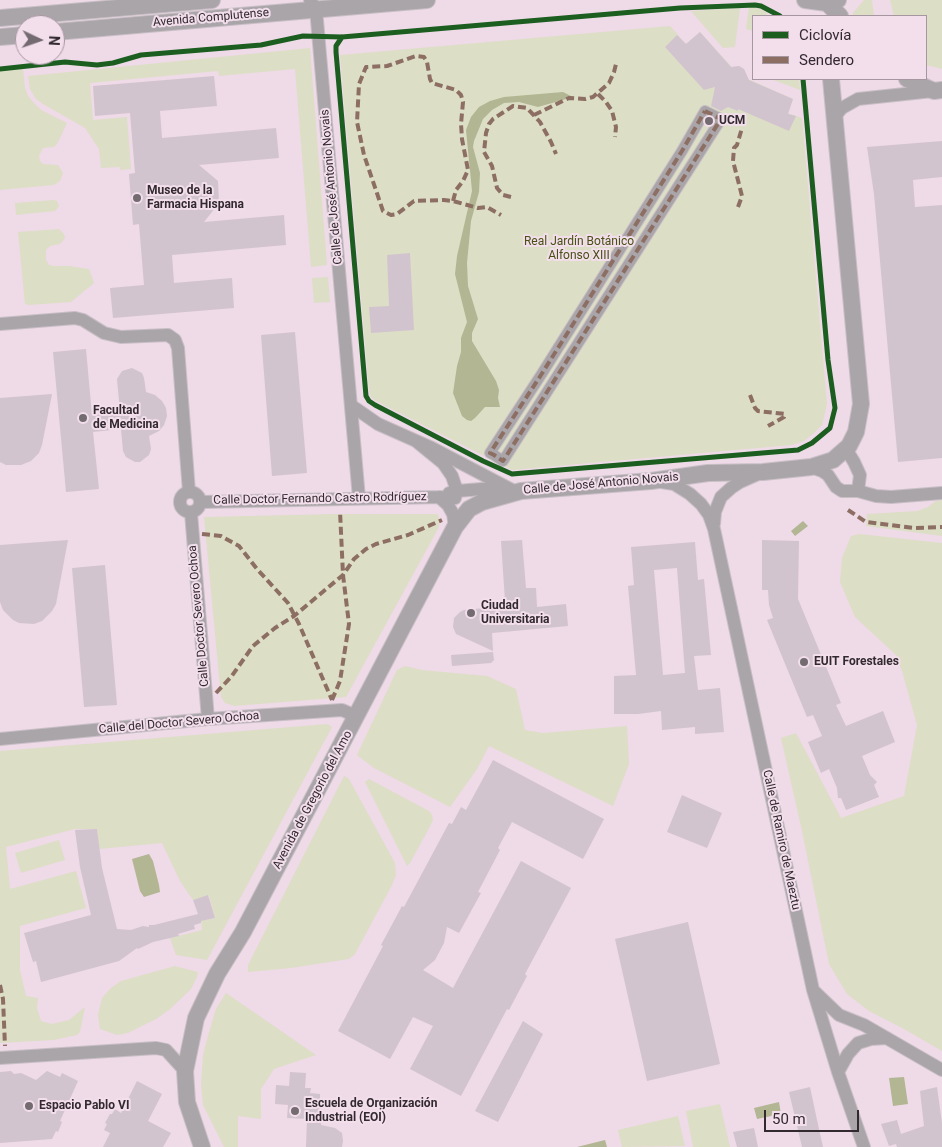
<!DOCTYPE html>
<html>
<head>
<meta charset="utf-8">
<style>
	body { margin:0 }
	#map { position:relative; width:942px; height:1147px; overflow:hidden; background:#eee3eb; font-family:Roboto,sans-serif }
	canvas { display:block }
	.legend { position:absolute; left:752px; top:15px; width:175px; height:65px; box-sizing:border-box; background:#f3deec; border:1px solid #a696a0; margin:0; padding:6px 9px; list-style:none; font-size:15px; color:#322a2f }
	.legend li { display:flex; align-items:center; gap:10px; height:25px }
	.legend b { width:25px; border:1px solid #a696a0 }
	.north { position:absolute; left:15px; top:15px; width:50px; height:50px; box-sizing:border-box; background:#f3deec; border:1px solid #a696a0; border-radius:50%; rotate:93deg; font-size:14px; font-weight:700; line-height:20px; text-align:center; color:#322a2f }
	.north::after { content:''; display:block; margin:auto; width:18px; height:22px; background:#746b71; clip-path:polygon(50% 0,100% 100%,50% 72%,0 100%) }
	.scale { position:absolute; left:764px; top:1110px; width:95px; height:22px; box-sizing:border-box; border:2px solid #322a2f; border-top:0; padding-left:6px; font-size:15px; line-height:18px; white-space:nowrap; color:#322a2f; -webkit-text-stroke:4px #f3deec; paint-order:stroke }
</style>
</head>
<body>
<div id="map">
<canvas width="942" height="1147"></canvas>
<ul class="legend">
<li><b style="height:6px;background:#1b5e20"></b>Ciclovía</li>
<li><b style="height:6px;background:#8d6e63"></b>Sendero</li>
</ul>
<div class="north">N</div>
<div class="scale">50 m</div>
</div>
<script>
const ctx = document.querySelector('canvas').getContext('2d');
ctx.lineJoin = 'round';
function paint(path, color) {
  ctx.fillStyle = color;
  ctx.fill(path, 'evenodd');
}
function shape(rows) {
  const path = new Path2D();
  for (const r of rows) {
    if (r.length === 3) {
      path.moveTo(r[0] + r[2], r[1]);
      path.arc(r[0], r[1], r[2], 0, 2 * Math.PI);
      continue;
    }
    path.moveTo(r[0], r[1]);
    for (let i = 2; i < r.length; i += 2) path.lineTo(r[i], r[i + 1]);
  }
  return path;
}
function trace(path, color, width, dash) {
  ctx.strokeStyle = color;
  ctx.lineWidth = width;
  ctx.lineCap = dash ? 'butt' : 'round';
  ctx.setLineDash(dash || []);
  ctx.stroke(path);
}
function write(font, color, halo, rows, align = 'center') {
  ctx.font = font + ' Roboto,sans-serif';
  ctx.lineWidth = 4;
  ctx.setLineDash([]);
  ctx.textBaseline = 'middle';
  ctx.strokeStyle = halo;
  ctx.fillStyle = color;
  for (const [text, x, y, turn = 0] of rows) {
    ctx.save();
    ctx.translate(x, y);
    ctx.rotate((+turn || 0) * Math.PI / 180);
    ctx.textAlign = isNaN(turn) ? turn : align;
    if (halo) ctx.strokeText(text, 0, 0);
    ctx.fillText(text, 0, 0);
    ctx.restore();
  }
}
paint(shape([
	[0,0,942,0,942,1147,0,1147],
	[753,16,926,16,926,79,753,79],
	[25,25,55,25,55,55,25,55]
]), '#efdae8');
paint(shape([
	[864,0,872,0,874,16,853,16,853,13],
	[890,0,942,0,942,69,926,65,926,16,894,16],
	[749,7,758,8,768,13,765,16,753,16,753,31,746,29],
	[740,8,735,47,723,48,691,11],
	[670,26,686,44,700,32,739,75,793,99,788,113,802,118,827,404,822,425,814,433,804,441,792,445,512,470,376,401,371,397,369,390,340,55],
	[310,48,327,265,311,267,295,69,219,76,218,71,90,83,93,120,127,117,131,169,120,170,120,167,101,168,99,149,85,128,43,104,36,99,30,89,28,76],
	[23,69,25,88,28,96,34,103,41,110,67,123,57,144,54,147,43,148,39,156,40,161,43,164,58,165,63,173,60,181,54,185,0,190,0,71],
	[771,79,799,79,800,90],
	[54,200,57,201,59,206,55,211,16,215,15,203],
	[59,229,64,234,65,238,60,244,50,246,46,250,46,260,49,265,54,266,69,266,89,269,94,283,71,302,29,305,25,304,18,232],
	[328,277,330,302,314,303,312,278],
	[942,500,942,536,866,526,867,514,917,511,928,507,936,501],
	[334,514,437,514,439,517,439,527,346,697,234,706,225,703,221,697,204,517],
	[860,534,942,543,942,1051,904,1029,869,1011,847,994,829,964,802,831,781,738,796,733,841,818,904,796,917,725,902,671,896,655,855,617,840,582,842,558,851,536],
	[405,666,422,670,487,676,516,689,525,730,543,733,627,726,629,764,613,806,489,746,477,769,450,807,374,768,357,755,397,670],
	[327,724,332,727,207,960,176,955,170,938,202,930,201,921,215,918,209,896,193,900,180,881,162,843,99,849,97,829,75,829,6,847,10,889,76,871,86,908,20,926,20,970,26,996,38,998,37,1008,41,1021,52,1024,69,1020,85,1007,80,1032,77,1035,54,1040,0,1043,0,751],
	[344,776,349,779,395,863,396,875,391,887,355,954,349,959,291,968,248,972,248,965],
	[369,779,429,811,432,815,433,820,427,832,410,863,407,866,365,782],
	[59,840,65,860,21,873,15,853],
	[175,966,198,972,197,977,191,989,169,1010,156,1019,128,1033,117,1035,100,1029,98,1015,102,998,111,988,121,981],
	[226,993,316,1055,274,1069,261,1089,261,1119,238,1116,238,1147,224,1147,203,1105,201,1083,203,1055,208,1036,216,1009],
	[720,1104,730,1147,693,1147,686,1111],
	[678,1116,685,1146,622,1147,618,1130]
]), '#dddec6');
paint(shape([
	[563,92,573,97,538,107,519,102,504,103,492,110,483,119,474,141,473,147,480,173,479,192,471,221,467,263,468,286,478,319,472,333,472,341,496,381,499,390,498,398,500,407,485,407,475,418,471,421,467,420,462,416,453,393,457,366,461,352,461,338,467,322,455,274,457,256,472,191,466,130,471,117,479,107,490,101,504,97],
	[803,521,808,526,795,536,791,531],
	[149,854,153,861,159,885,160,892,144,897,140,891,132,859],
	[904,1077,908,1104,893,1106,889,1078],
	[779,1102,781,1114,757,1119,754,1108],
	[605,1140,607,1147,577,1147]
]), '#b2b693');
paint(shape([
	[700,32,731,67,739,66,744,69,749,80,793,99,788,114,796,116,789,131,738,109,738,111,728,107,721,111,711,106,715,87,704,90,665,47,677,35,686,44],
	[214,76,217,106,160,111,162,138,276,128,279,158,199,165,218,181,219,203,204,222,284,215,286,245,172,255,174,283,232,278,234,308,113,318,110,288,144,285,139,224,133,225,129,174,135,173,130,113,95,116,93,86],
	[942,141,942,177,913,180,915,207,942,205,942,458,898,462,874,194,867,147],
	[410,253,414,330,371,333,369,307,389,306,387,255],
	[295,332,307,473,272,476,261,335],
	[86,349,92,415,120,412,117,379,122,371,132,368,142,373,144,378,146,392,155,395,162,401,166,408,167,416,164,425,159,431,149,436,151,449,149,455,140,462,135,462,126,457,123,451,121,429,93,432,99,489,66,492,53,352],
	[52,394,42,445,39,453,31,461,21,465,6,465,0,462,0,398],
	[68,540,56,604,52,611,42,621,34,624,19,623,13,620,3,610,0,602,0,545],
	[522,540,526,588,536,588,537,607,566,604,568,626,492,633,493,651,456,634,453,627,454,618,460,612,464,610,495,607,494,602,505,601,501,541],
	[762,540,799,541,798,599,841,703,836,705,846,726,883,711,895,742,862,756,870,775,877,782,874,785,879,797,846,810,841,798,838,798,837,788,829,769,821,773,808,742,822,736,813,715,807,717,767,620,773,618,769,605,768,590,762,590],
	[695,542,698,580,704,579,711,655,694,656,698,690,720,688,724,732,695,734,695,727,662,730,661,711,638,714,614,714,614,676,636,675,628,586,634,585,631,547],
	[677,568,685,673,663,675,654,570],
	[105,565,117,705,84,707,72,568],
	[493,652,494,660,491,663,452,666,451,655],
	[493,760,604,819,583,859,512,822,498,848,500,850,478,892,481,893,459,933,447,927,444,943,435,960,423,970,453,988,521,861,571,888,525,974,527,976,509,1010,507,1009,461,1096,410,1069,433,1026,413,1017,390,1059,338,1031,383,946,381,945,402,906,404,907,449,823,452,824,461,807,466,810],
	[682,795,722,813,707,848,667,832],
	[97,829,102,868,117,929,131,930,143,926,149,927,149,925,154,925,198,914,193,900,208,895,215,918,201,921,201,923,194,925,195,929,178,934,179,936,153,942,138,949,137,948,119,961,41,982,36,961,33,962,24,933,91,915,80,867,75,830],
	[688,922,720,1064,647,1081,615,939],
	[523,1021,543,1034,498,1122,475,1111],
	[11,1071,14,1074,21,1073,36,1080,47,1071,60,1077,62,1073,78,1081,60,1121,62,1122,58,1132,56,1131,52,1139,0,1143,0,1072],
	[290,1072,306,1073,305,1088,311,1088,310,1093,320,1094,320,1100,322,1100,321,1125,335,1128,342,1133,343,1141,342,1147,306,1147,307,1119,287,1118,288,1105,275,1104,276,1085,289,1086],
	[137,1081,162,1094,148,1121,171,1133,163,1147,103,1147,110,1133,104,1130,107,1124,105,1123,110,1114,112,1114,115,1109,121,1113],
	[810,1087,817,1120,823,1147,802,1147,789,1092],
	[937,1087,942,1123,942,1147,897,1147,896,1144,889,1146,881,1124,897,1120,901,1134,924,1126,920,1091],
	[754,1128,758,1147,737,1147,733,1132]
]), '#d2c4ce');
const pedestrian = shape([
	[705,111,721,119,503,461,494,455,490,453,541,375,682,151,705,111]
]);
const minor = shape([
	[310,0,316,9,359,498],
	[835,116,842,108,858,99,933,91],
	[0,324,75,318,83,320,104,333,121,337,168,335,175,340,178,348,189,492],
	[352,406,378,424,432,448,516,492],
	[846,449,854,462,860,475,858,491],
	[811,467,822,471,828,475,836,487,842,491,858,491,876,496,891,497,942,493],
	[661,482,674,484,690,494,701,504,709,515,714,529,813,990,838,1072,864,1147],
	[190,502,10],
	[449,493,457,491,506,487],
	[439,497,448,505,453,514,455,527],
	[201,502,439,497,455,498,457,491,452,476,443,463,416,441],
	[191,513,208,719],
	[714,524,715,512,721,497,731,488,740,482,758,474],
	[0,739,208,719,342,710,349,713,355,720],
	[813,990,839,1015,864,1025,942,1070],
	[0,1058,156,1048,166,1050,185,1071],
	[838,1072,848,1054,858,1043,871,1039,887,1038]
]);
const tertiary = shape([
	[805,0,827,3,838,0],
	[827,3,840,16],
	[0,18,212,0],
	[55,32,427,0],
	[0,37,25,35],
	[907,79,934,91,942,90],
	[202,1147,187,1102,185,1071,196,1018,217,974,243,932,455,527,469,509,482,502,521,491,651,481,708,473,763,472,811,467,833,460,849,446,856,432,861,404,831,79]
]);
trace(pedestrian, '#c8bfc5', 12);
trace(minor, '#c8bfc5', 14);
trace(tertiary, '#c8bfc5', 18);
trace(pedestrian, '#aaa5a9', 10);
trace(minor, '#aaa5a9', 12);
trace(tertiary, '#aaa5a9', 16);
trace(shape([
	[598,94,606,102,612,111,616,127,615,137],
	[705,111,721,119,503,461,494,455,490,453,541,375,682,151,705,111],
	[534,115,569,98,585,99,593,97,609,83,614,72,616,64],
	[511,197,503,195,497,188,492,166,484,152,486,133,489,124,493,119,513,106,527,108,540,122,551,142,556,154],
	[453,201,456,190,463,181,468,170,462,139,461,124,463,102,461,95,456,90,432,83,430,79,427,62,424,57,416,56,387,66,366,67,359,84,357,122,364,155,383,211,391,215,397,214,414,201,444,200,453,201,478,208,487,207,501,215],
	[738,207,742,196,733,161,734,148,737,145,742,128],
	[750,395,755,408,758,411,785,414,784,417,768,426],
	[848,510,866,522,914,528,942,527],
	[202,534,221,536,239,546,257,569,288,603,299,624,332,700],
	[216,693,231,677,253,646,275,628,294,616,343,575,354,559,366,549,376,544,408,535,442,520],
	[332,700,340,681,349,624,343,575,340,511],
	[0,985,3,999,5,1046]
]), '#8d6e63', 4, [8, 4]);
trace(shape([
	[342,37,336,46,336,52,366,396,369,401,375,405,483,461,512,474,798,450,812,443,830,428,835,408,828,360,803,79],
	[0,69,65,62,97,65,113,63,141,55,261,45,303,36,342,37,680,8,755,5,761,6,780,16]
]), '#1b5e20', 5);
for (const [x, y, r, color] of [
	[709,121,5,"#746b71"],
	[137,198,5,"#746b71"],
	[83,418,5,"#746b71"],
	[471,613,5,"#746b71"],
	[804,662,5,"#746b71"],
	[29,1106,5,"#746b71"],
	[295,1111,5,"#746b71"]
]) {
  const dot = new Path2D();
  dot.arc(x, y, r, 0, 2 * Math.PI);
  ctx.fillStyle = color;
  ctx.fill(dot);
  trace(dot, '#f3deec', 2);
}
write('12px', '#322a2f', '#f3deec', [
	["Avenida Complutense",211,18,-5],
	["Calle de José Antonio Novais",332,187,-95],
	["Calle de José Antonio Novais",601,484,-5],
	["Calle Doctor Fernando Castro Rodríguez",320,499,-1],
	["Calle Doctor Severo Ochoa",199,616,-95],
	["Calle del Doctor Severo Ochoa",179,723,-5],
	["Avenida de Gregorio del Amo",313,800,-62],
	["Calle de Ramiro de Maeztu",781,840,78]
]);
write('bold 12px', '#322a2f', '#f3deec', [
	["UCM",719,121],
	["Museo de la",147,191],
	["Farmacia Hispana",147,205],
	["Facultad",93,411],
	["de Medicina",93,425],
	["Ciudad",481,606],
	["Universitaria",481,620],
	["EUIT Forestales",814,662],
	["Escuela de Organización",305,1104],
	["Industrial (EOI)",305,1118],
	["Espacio Pablo VI",39,1106]
], 'left');
write('12px', '#485012', '#f3deec', [
	["Real Jardín Botánico",579,242],
	["Alfonso XIII",579,256]
]);
</script>
</body>
</html>
